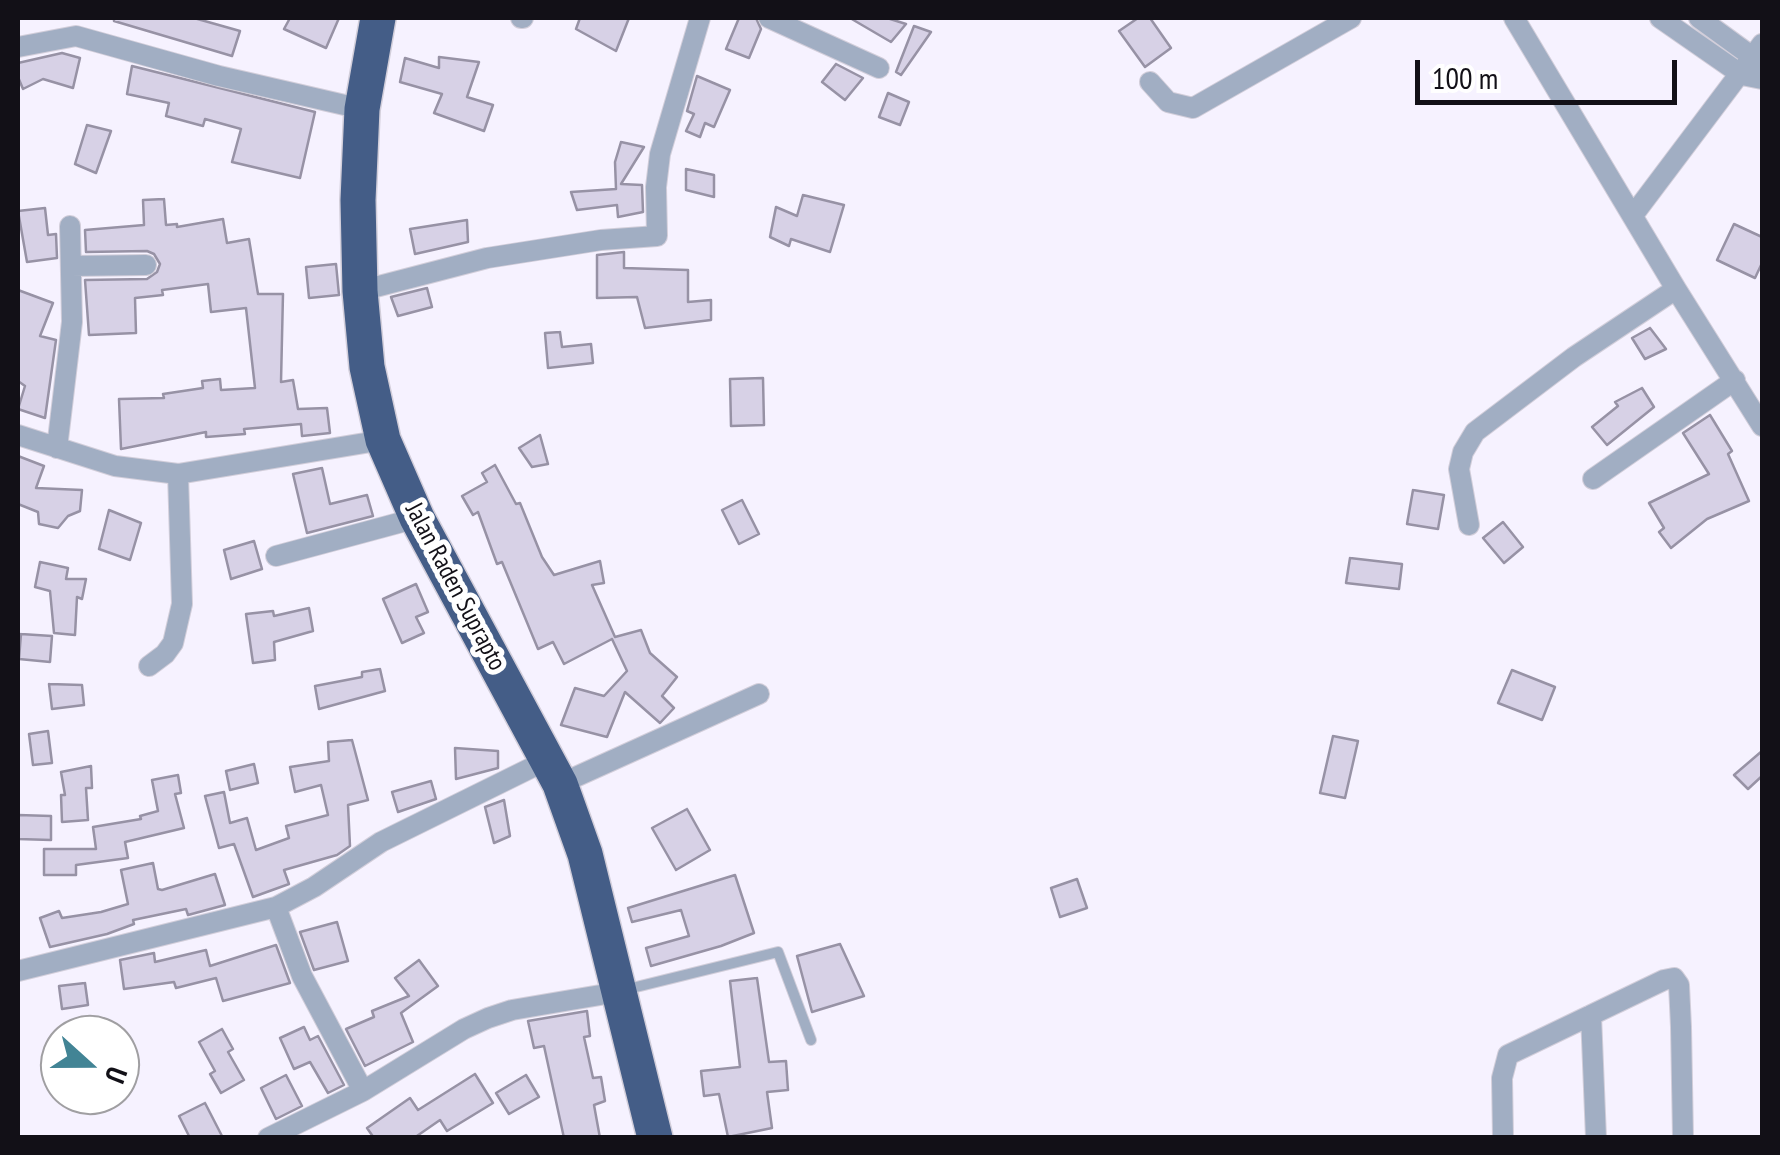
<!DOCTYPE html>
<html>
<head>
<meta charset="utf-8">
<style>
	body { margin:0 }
	#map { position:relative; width:1780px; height:1155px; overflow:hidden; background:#f6f2ff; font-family:"PT Sans Narrow",sans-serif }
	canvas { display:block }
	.frame { position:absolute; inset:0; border:20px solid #121017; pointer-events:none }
	.north { position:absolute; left:40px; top:1015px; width:100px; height:100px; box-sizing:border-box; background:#fff; border:2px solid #a09fa2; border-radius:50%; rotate:111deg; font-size:28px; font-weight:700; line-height:40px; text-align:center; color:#121017 }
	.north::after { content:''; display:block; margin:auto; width:35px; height:45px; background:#428495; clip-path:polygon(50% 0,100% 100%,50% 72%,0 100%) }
	.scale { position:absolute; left:1415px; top:60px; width:262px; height:45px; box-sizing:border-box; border:5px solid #121017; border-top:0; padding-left:12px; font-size:30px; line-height:35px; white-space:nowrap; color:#121017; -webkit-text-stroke:8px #fff; paint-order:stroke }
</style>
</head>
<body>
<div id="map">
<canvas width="1780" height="1155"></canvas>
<div class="frame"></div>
<div class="north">U</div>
<div class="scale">100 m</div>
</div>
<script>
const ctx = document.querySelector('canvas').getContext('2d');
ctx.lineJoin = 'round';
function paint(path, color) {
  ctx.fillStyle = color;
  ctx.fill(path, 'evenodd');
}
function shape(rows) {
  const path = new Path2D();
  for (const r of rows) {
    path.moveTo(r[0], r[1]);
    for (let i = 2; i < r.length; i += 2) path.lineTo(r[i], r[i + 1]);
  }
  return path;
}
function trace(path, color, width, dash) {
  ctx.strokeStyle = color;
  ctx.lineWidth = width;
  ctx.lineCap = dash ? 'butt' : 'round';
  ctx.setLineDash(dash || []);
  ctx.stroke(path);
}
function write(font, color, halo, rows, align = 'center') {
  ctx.font = font + ' "PT Sans Narrow",sans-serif';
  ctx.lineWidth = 10;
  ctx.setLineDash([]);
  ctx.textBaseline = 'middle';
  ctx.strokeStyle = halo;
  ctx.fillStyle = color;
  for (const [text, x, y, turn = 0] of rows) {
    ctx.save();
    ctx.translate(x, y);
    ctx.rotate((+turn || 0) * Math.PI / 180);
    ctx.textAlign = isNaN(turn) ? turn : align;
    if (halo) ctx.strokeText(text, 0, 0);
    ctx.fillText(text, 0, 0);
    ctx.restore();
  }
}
const building = shape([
	[114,18,194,18,240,31,232,56,114,21,114,18],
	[290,18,339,18,326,48,284,29,290,18],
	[580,18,629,18,616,51,576,29,580,18],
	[739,18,756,18,761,29,749,58,726,49,739,18],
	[850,18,887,18,906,24,891,42,850,18],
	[1138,18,1150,18,1171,48,1145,67,1119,31,1138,18],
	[914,26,931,32,901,75,896,72,914,26],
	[62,53,80,58,73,88,43,79,23,89,18,77,18,63,62,53],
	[439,57,479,62,467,97,493,105,484,131,434,113,442,94,400,82,405,58,439,68,439,57],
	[836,64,863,78,845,100,822,82,836,64],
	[132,66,315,112,300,178,232,162,241,129,205,119,203,126,166,116,169,103,127,94,132,66],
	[697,76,730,90,714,127,705,123,700,137,686,131,694,114,687,111,697,76],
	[888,93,909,102,900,125,879,117,888,93],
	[87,125,111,131,96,173,75,164,87,125],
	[621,142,644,147,621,184,642,185,643,212,618,217,617,205,577,210,571,192,616,189,615,162,621,142],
	[686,169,714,175,714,197,686,190,686,169],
	[803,195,844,205,830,252,791,239,789,246,770,237,776,207,797,216,803,195],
	[164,199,166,225,177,224,177,227,223,219,227,243,249,239,258,294,283,294,281,382,293,380,298,409,327,408,330,433,302,436,301,424,244,429,245,434,206,437,206,432,121,449,119,399,164,398,163,394,203,388,202,381,220,379,221,390,255,388,246,308,211,312,208,284,162,290,163,295,135,298,136,333,89,335,85,280,147,279,157,272,160,264,154,254,147,251,86,252,85,230,144,225,143,200,164,199],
	[45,208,48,235,56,234,57,258,27,262,18,211,45,208],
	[467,220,468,242,415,254,410,229,467,220],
	[1734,224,1762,237,1762,263,1755,278,1717,260,1734,224],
	[624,252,624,268,688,270,688,302,711,300,711,320,645,328,637,297,597,298,597,255,624,252],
	[336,264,339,295,309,298,306,267,336,264],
	[427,288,432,307,398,316,391,297,427,288],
	[18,290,53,303,40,336,56,340,45,418,18,409,25,386,18,381,18,290],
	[1650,328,1666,349,1645,359,1632,338,1650,328],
	[560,332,562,347,591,344,593,363,548,368,545,333,560,332],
	[763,378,764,425,731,426,730,379,763,378],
	[1642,388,1654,407,1607,445,1592,427,1618,406,1615,402,1642,388],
	[1710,415,1732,451,1728,454,1749,501,1707,519,1671,548,1659,532,1664,528,1649,503,1709,474,1683,433,1710,415],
	[540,435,548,464,532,467,519,448,540,435],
	[18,456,44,466,36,488,82,490,80,511,68,516,58,528,39,524,38,512,18,504,18,456],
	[495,465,516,504,520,503,542,557,554,575,600,561,604,583,592,585,615,637,641,630,650,653,677,677,662,696,674,708,660,723,625,692,607,737,561,725,575,688,604,696,627,671,612,639,564,664,553,642,538,649,502,562,497,564,478,512,473,515,462,496,487,482,482,473,495,465],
	[322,468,330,504,367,495,373,516,307,533,293,474,322,468],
	[1413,490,1444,495,1438,529,1407,524,1413,490],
	[742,500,759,534,739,544,722,510,742,500],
	[109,510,141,523,130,560,99,549,109,510],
	[1503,522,1523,547,1504,563,1483,538,1503,522],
	[254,541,262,569,231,579,224,550,254,541],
	[1350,558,1402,564,1399,589,1346,583,1350,558],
	[40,562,68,568,66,579,86,579,82,599,77,597,75,635,54,633,50,591,35,587,40,562],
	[416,584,428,612,416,617,424,633,402,643,383,599,416,584],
	[309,608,313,631,274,642,275,660,253,663,246,614,273,611,274,616,309,608],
	[21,634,52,636,50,662,19,659,21,634],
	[380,669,385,691,319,709,315,686,362,677,362,672,380,669],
	[1512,670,1555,687,1542,720,1498,703,1512,670],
	[49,684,82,685,84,705,52,709,49,684],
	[48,731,52,763,33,765,29,734,48,731],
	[1333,736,1358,741,1345,798,1320,793,1333,736],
	[352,740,368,800,348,805,350,846,337,855,284,870,289,884,253,897,234,844,219,848,205,796,224,792,230,823,247,818,256,850,289,838,286,826,328,815,321,785,295,792,290,767,329,761,328,742,352,740],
	[455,748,498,751,498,768,456,779,455,748],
	[1762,751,1762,776,1748,789,1734,775,1762,751],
	[254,764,258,783,230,790,226,771,254,764],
	[91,766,92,788,86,788,88,820,62,822,61,795,65,795,61,772,91,766],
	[178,775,181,793,175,794,184,828,125,842,128,858,76,865,76,875,44,875,44,849,96,849,93,827,141,819,140,816,158,811,152,780,178,775],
	[431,781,436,799,398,812,392,792,431,781],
	[504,800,510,836,494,843,485,807,504,800],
	[687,809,710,850,676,870,652,828,687,809],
	[18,815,51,816,51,840,18,839,18,815],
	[153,863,158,889,162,890,215,874,225,905,188,915,186,909,133,920,134,924,107,934,50,947,40,918,59,911,62,918,101,912,128,904,121,870,153,863],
	[735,875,754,933,721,946,651,966,646,948,689,936,681,910,632,922,628,908,735,875],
	[1077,879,1087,908,1060,917,1051,888,1077,879],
	[337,922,348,961,314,970,300,932,337,922],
	[840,944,864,996,812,1012,797,956,840,944],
	[276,945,290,983,223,1001,216,978,176,988,174,982,124,989,120,960,154,953,155,962,206,950,210,966,276,945],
	[419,960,438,986,401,1013,413,1042,365,1066,346,1029,374,1017,372,1011,409,996,395,978,419,960],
	[757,978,769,1062,786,1061,788,1090,767,1092,772,1128,728,1137,719,1094,704,1096,701,1071,740,1067,730,981,757,978],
	[85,983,88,1005,62,1009,59,986,85,983],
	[587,1011,590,1036,584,1037,593,1078,601,1077,605,1101,594,1105,600,1138,564,1138,544,1046,534,1048,528,1021,587,1011],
	[304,1027,310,1040,318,1036,344,1085,328,1093,310,1062,294,1069,280,1038,304,1027],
	[222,1029,233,1049,228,1052,244,1080,221,1093,210,1074,215,1071,199,1042,222,1029],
	[475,1074,493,1103,447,1131,440,1120,414,1138,374,1138,367,1128,410,1098,418,1110,475,1074],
	[286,1075,302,1106,276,1119,261,1088,286,1075],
	[526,1075,539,1097,509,1114,496,1093,526,1075],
	[205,1103,223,1138,190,1138,179,1116,205,1103]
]);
paint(building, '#d7d1e6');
trace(building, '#9792a5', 2.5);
const lane = shape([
	[624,990,778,952,811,1040]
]);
const street = shape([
	[521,18,523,18],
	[769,18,879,68],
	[1514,18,1676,289,1762,426],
	[1660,18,1742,75,1762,79],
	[1699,18,1754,58,1759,66],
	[18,47,76,36,219,76,362,109],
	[1150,82,1168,102,1193,108,1351,18],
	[1634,214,1762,44],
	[71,266,146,265],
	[360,291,487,258,601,240,657,236,656,187,660,154,700,18],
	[18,435,115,466,178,474,383,440],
	[57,448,72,322,70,226],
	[1593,479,1735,380],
	[1469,525,1459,469,1463,452,1475,432,1574,357,1676,289],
	[276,556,417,518],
	[149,666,165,654,173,643,182,604,178,474],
	[560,784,759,694],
	[18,971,276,907,314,887,381,842,547,760],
	[1591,1015,1596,1138],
	[363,1091,464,1029,488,1018,512,1010,618,992],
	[268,1138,363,1091,302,976,276,907],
	[1503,1138,1502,1078,1508,1055,1664,980,1674,978,1679,985,1681,1027,1683,1138]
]);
const highway = shape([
	[378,18,362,109,358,200,360,291,367,367,383,440,417,518,560,784,585,854,655,1138]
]);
trace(lane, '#d2ceda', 12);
trace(street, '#d2ceda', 22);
trace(highway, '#d2ceda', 38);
trace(lane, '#a1aec3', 10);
trace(street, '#a1aec3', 20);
trace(highway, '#445d87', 35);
write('25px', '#121017', '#fff', [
	["Jalan Raden Suprapto",455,587,62]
]);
</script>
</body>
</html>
